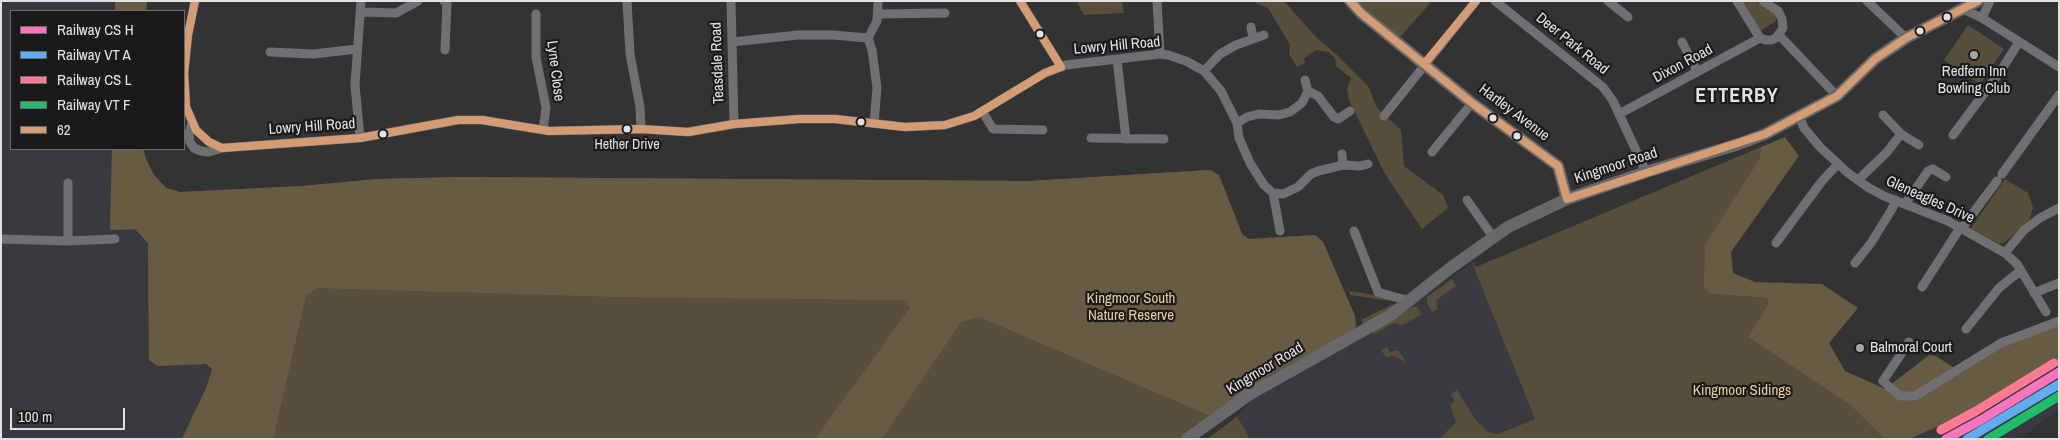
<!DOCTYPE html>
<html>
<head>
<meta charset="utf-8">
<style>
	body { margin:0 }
	#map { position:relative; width:2060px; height:440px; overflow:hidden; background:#333; font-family:"Archivo Narrow",sans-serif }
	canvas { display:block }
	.frame { position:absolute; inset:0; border:2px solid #e2e2e3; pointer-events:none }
	.legend { position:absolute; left:10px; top:10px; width:175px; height:140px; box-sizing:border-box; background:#1a1a1b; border:1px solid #6a6a6b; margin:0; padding:6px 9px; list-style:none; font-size:15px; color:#e2e2e3 }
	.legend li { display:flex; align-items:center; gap:10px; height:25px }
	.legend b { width:25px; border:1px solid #6a6a6b }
	.scale { position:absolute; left:10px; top:408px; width:115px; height:22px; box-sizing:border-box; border:2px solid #e2e2e3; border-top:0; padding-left:6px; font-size:15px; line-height:18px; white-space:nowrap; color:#e2e2e3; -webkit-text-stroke:4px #1a1a1b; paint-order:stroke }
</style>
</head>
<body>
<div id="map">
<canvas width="2060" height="440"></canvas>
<div class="frame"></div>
<ul class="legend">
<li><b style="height:6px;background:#fc73be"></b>Railway CS H</li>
<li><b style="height:6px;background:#60acee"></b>Railway VT A</li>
<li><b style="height:6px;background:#fe7a93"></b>Railway CS L</li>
<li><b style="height:6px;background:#20bc6c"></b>Railway VT F</li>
<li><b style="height:6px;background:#d39c74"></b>62</li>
</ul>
<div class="scale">100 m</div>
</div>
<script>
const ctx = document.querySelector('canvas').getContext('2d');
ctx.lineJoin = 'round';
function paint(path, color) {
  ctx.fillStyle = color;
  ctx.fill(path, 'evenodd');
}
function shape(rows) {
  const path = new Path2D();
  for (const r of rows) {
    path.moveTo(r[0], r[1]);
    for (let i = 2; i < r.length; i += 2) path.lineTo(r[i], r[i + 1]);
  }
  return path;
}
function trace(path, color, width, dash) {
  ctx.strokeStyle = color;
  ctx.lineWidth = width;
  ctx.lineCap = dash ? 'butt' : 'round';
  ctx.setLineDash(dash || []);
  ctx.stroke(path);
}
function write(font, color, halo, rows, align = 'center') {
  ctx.font = font + ' "Archivo Narrow",sans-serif';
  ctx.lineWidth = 4.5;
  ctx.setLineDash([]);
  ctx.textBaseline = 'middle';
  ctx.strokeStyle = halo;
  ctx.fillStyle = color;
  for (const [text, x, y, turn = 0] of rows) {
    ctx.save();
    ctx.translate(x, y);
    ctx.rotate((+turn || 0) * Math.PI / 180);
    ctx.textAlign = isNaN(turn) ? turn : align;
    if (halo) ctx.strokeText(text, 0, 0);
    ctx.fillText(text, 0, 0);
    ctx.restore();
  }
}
paint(shape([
	[1,1,115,1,115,11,11,11,11,149,112,149,110,229,135,229,148,243,149,360,158,366,206,364,212,369,207,386,182,439,1,439],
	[1472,263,1535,419,1498,434,1487,432,1476,420,1457,390,1455,401,1450,405,1456,422,1439,439,1250,439,1237,416,1253,399,1409,308],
	[2059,359,2059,410,2019,439,1909,439,1980,406]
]), '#393940');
paint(shape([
	[1076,1,1122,1,1124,13,1084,15],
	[1251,1,1284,1,1315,36,1338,56,1368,86,1377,108,1401,130,1404,166,1443,195,1448,208,1422,229,1385,174,1349,100,1347,89,1351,78,1336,66,1335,58,1328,52,1316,50,1304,58,1305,63,1297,67,1289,54,1290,45,1268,8],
	[1357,1,1432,1,1401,36,1397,36],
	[1741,1,1755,1,1776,14,1776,21,1759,32],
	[1968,25,2004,49,1980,84,1944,60],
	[1761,147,1759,160,1712,294,1767,298,1768,304,1748,337,1850,405,1884,439,1439,439,1456,422,1450,405,1455,401,1451,394,1457,390,1476,420,1488,432,1498,434,1535,419,1472,263,1476,267],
	[112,149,143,149,146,159,154,175,166,188,180,192,302,186,377,179,461,177,1029,181,1210,170,1219,175,1242,234,1249,239,1315,235,1323,242,1355,316,1341,340,1300,359,1267,377,1182,439,182,439,207,386,212,369,206,364,158,366,149,360,148,243,135,229,110,230],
	[2005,179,2028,193,2033,207,2030,219,2004,243,1999,244,1971,228],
	[1452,279,1456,286,1436,300,1438,309,1432,312,1427,302,1427,297],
	[1349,291,1395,298,1397,302,1350,295],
	[1393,304,1394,307,1364,326,1361,320],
	[1413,307,1418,307,1421,315,1402,325,1394,323,1373,335,1372,332],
	[1387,347,1390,352,1398,350,1406,362,1393,356,1386,357,1381,350],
	[1237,416,1250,439,1207,439,1230,422]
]), '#574f3b');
paint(shape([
	[115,1,147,1,146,11,115,11],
	[1785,137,1799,156,1731,252,1733,273,1755,282,1822,284,1858,308,1829,343,1845,371,1885,389,1929,355,1936,356,1956,369,2022,338,2059,324,2059,360,1953,420,1909,439,1884,439,1850,405,1748,337,1768,304,1767,298,1712,294,1704,288,1705,245,1759,160,1761,147],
	[112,149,143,149,146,159,154,175,166,188,180,192,302,186,377,179,461,177,1029,181,1210,170,1219,175,1242,234,1249,239,1315,235,1323,242,1355,316,1356,328,1341,340,1300,359,1267,377,1213,417,979,317,961,322,882,439,815,439,910,308,903,300,618,297,317,288,306,296,273,439,182,439,207,386,212,369,206,364,158,366,149,360,148,243,135,229,110,230]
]), '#675c43');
trace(shape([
	[195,1,188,35,184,73,186,107,196,130,209,142,222,148,360,138,458,120,482,120,549,131,641,129,688,132,734,124,799,119,835,119,905,127,945,125,974,116,1045,73,1066,65,1160,54,1168,55,1186,61,1204,71,1221,91,1237,123,1239,138,1250,163,1264,185,1273,193,1280,231],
	[444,1,447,3,445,50],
	[627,1,630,54,640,107,641,129],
	[731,1,734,124],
	[1020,1,1061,67],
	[1157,1,1160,54],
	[1495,1,1603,87,1613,101,1646,172],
	[1608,1,1628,17],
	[1737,1,1760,38,1766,40,1771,40,1776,38,1783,28,1782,19,1778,11,1763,1],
	[1867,1,1906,38],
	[1963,9,1982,18,2059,67],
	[361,12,396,13,418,1],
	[536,14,536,57,546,108,543,130],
	[878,14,945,13],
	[1982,18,1990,1],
	[1251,27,1253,38],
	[1779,35,1837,96],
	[868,38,877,21,878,1],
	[732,42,798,35,833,35,868,38,872,50,877,88,874,123],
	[1682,42,1697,71],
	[270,52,313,54,357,49],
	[1117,59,1126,139],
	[1204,71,1220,54,1236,45,1264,35],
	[1305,80,1308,91],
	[982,111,993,129,1043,130],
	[1619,114,1760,38],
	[1883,115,1901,134,1919,145],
	[1384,116,1476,1],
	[1799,116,1804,128,1820,147,1848,173,1869,188,1884,196,1948,221,2005,253,2017,264,2046,312],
	[192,122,189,134,190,142,194,148,201,151,209,152,222,148],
	[1237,123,1247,117,1259,114,1279,115,1290,112,1302,103,1308,91,1318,96,1334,117,1338,119,1350,111],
	[1953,135,2000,72,2019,42],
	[360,138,355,85,361,1],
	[1091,138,1164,139],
	[1432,152,1472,103],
	[1343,165,1360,166,1368,164],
	[2002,174,2059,95],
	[1858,180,1887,152,1901,134],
	[1273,193,1283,194,1298,187,1311,174,1318,171,1343,165,1342,154],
	[1467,200,1493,237],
	[1905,204,1928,171,1933,169,1946,177],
	[1962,228,1997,181],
	[1354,231,1378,292,1409,301],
	[1,239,68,241,115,239],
	[68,241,68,183],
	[1776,243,1822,181,1838,164],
	[2005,253,2024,230,2040,218,2059,208],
	[1855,263,1871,243,1892,209,1896,200],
	[1922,287,1960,228],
	[2034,293,2059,283],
	[1966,329,1999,288,2020,271],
	[1909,342,1883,381,1900,396,1915,396,2001,343,2059,321]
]), '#707074', 9);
trace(shape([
	[1350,1,1361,13,1472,103,1558,166,1567,199],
	[1187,439,1250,394,1391,315,1449,269,1508,227,1567,199,1646,172,1739,144,1765,134,1837,96,1875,59,1906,38,1978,1]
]), '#69696c', 12);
trace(shape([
	[2049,404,2059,398],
	[1967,439,2059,388]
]), '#69696a', 2.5, [6, 6]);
trace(shape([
	[195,1,188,35,184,73,186,107,196,130,209,142,222,148,360,138,458,120,482,120,549,131,641,129,688,132,734,124,799,119,835,119,905,127,945,125,974,116,1045,73,1061,67,1020,1],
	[1350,1,1361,13,1472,103,1558,166,1567,199],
	[1425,63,1476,1],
	[1567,199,1765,134,1837,96,1875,59,1906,38,1978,1]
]), '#d39c74', 8);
trace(shape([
	[1946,439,1981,420,2059,372]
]), '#fc73be', 9);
trace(shape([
	[1967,439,2059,384]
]), '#60acee', 9);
trace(shape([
	[1941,430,1976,411,2054,363]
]), '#fe7a93', 9);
trace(shape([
	[1988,439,2059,396]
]), '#20bc6c', 9);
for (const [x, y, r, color] of [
	[1947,17,4.5,"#e2e2e3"],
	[1920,31,4.5,"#e2e2e3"],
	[1040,34,4.5,"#e2e2e3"],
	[1974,55,5,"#a5a5a5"],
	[1493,118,4.5,"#e2e2e3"],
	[861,122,4.5,"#e2e2e3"],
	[627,129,4.5,"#e2e2e3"],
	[383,134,4.5,"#e2e2e3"],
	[1517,136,4.5,"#e2e2e3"],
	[1860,348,5,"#a5a5a5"]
]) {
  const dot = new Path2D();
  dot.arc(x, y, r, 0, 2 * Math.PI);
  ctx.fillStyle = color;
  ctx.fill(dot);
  trace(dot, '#1a1a1b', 2);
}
write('14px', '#e2e2e3', '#1a1a1b', [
	["Hether Drive",627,145]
]);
write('15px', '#e2e2e3', '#1a1a1b', [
	["Deer Park Road",1572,44,39],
	["Lowry Hill Road",1117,46,-5],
	["Teasdale Road",718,63,-92],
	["Dixon Road",1683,64,-28],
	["Lyne Close",555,71,83],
	["Hartley Avenue",1514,113,37],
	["Lowry Hill Road",312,127,-4],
	["Kingmoor Road",1616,166,-18],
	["Gleneagles Drive",1930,200,24],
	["Kingmoor Road",1265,369,-31]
]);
write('15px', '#e2e2e3', '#1a1a1b', [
	["Redfern Inn",1974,72],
	["Bowling Club",1974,89],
	["Balmoral Court",1870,348,"left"]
]);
write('15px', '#e6cd97', '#1a1a1b', [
	["Kingmoor South",1131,299],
	["Nature Reserve",1131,316],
	["Kingmoor Sidings",1742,391]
]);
ctx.letterSpacing = '1px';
write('bold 20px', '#e2e2e3', '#1a1a1b', [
	["ETTERBY",1737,97]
]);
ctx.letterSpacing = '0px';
</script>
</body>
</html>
